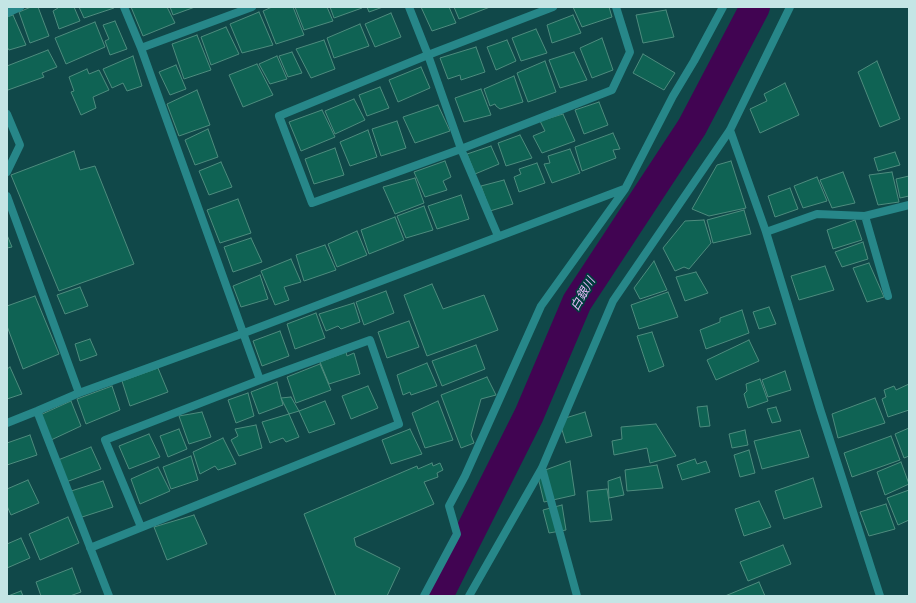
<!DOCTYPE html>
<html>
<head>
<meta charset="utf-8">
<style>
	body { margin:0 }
	#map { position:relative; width:916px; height:603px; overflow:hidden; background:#104849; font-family:"Playfair Display",serif }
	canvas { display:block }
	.frame { position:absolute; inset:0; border:8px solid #c4e5e5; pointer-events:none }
</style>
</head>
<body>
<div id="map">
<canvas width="916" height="603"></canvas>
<div class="frame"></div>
</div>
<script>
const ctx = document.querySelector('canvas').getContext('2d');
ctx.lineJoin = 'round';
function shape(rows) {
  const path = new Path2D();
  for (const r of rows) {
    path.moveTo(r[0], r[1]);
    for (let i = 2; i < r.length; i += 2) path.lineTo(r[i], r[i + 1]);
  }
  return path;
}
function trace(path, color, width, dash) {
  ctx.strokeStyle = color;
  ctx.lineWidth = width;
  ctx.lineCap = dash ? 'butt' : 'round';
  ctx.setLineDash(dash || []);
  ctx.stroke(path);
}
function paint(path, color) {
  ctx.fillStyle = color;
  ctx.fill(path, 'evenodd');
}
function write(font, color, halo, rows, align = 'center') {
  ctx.font = font + ' "Playfair Display","Noto Sans JP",serif';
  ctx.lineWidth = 3.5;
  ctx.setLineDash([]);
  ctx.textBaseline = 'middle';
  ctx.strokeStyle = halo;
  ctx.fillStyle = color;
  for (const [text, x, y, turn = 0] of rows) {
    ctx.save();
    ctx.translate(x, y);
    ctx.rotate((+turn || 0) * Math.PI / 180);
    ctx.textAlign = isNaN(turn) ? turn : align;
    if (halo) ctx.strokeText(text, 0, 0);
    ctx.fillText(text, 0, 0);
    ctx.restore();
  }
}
trace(shape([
	[438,596,529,415,577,302,692,127,755,7]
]), '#410452', 30);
const building = shape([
	[31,7,38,7,49,36,30,43,19,12,31,7],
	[57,7,74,7,80,21,59,29,53,11,58,8,57,7],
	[79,7,113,7,114,8,84,18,79,7],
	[131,7,167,7,175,23,143,36,131,7],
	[170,7,195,7,173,15,170,7],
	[272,7,293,7,304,35,276,44,263,11,272,7],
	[295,7,327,7,333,21,304,30,295,7],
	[330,7,362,7,362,8,334,18,330,7],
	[367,7,383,7,369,12,367,7],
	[421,7,449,7,456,23,432,31,421,7],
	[454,7,490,7,459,19,454,7],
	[573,7,609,7,612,17,582,27,573,7],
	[666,10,674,37,643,43,636,15,666,10],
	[259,12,273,45,242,53,230,24,259,12],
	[391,13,401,37,375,47,365,24,391,13],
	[13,15,26,45,9,50,7,47,7,17,13,15],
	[573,15,581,33,552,43,547,25,573,15],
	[115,21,127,49,110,55,105,41,109,39,103,25,115,21],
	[95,22,105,47,66,64,55,38,95,22],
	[360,24,369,46,334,58,327,38,360,24],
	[226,27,239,54,211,65,201,37,226,27],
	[536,29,547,53,521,61,512,38,536,29],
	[197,35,211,70,184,79,172,44,197,35],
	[602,38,613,70,592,78,580,48,602,38],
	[324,40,335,69,311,78,296,49,324,40],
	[507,40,516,61,496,70,487,47,507,40],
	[476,47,485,72,461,80,460,75,448,79,440,58,476,47],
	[48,50,57,67,42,73,44,77,8,90,7,88,7,66,48,50],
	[292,52,302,73,288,77,279,56,292,52],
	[574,52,587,80,560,88,549,60,574,52],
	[643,54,675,73,664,90,633,73,643,54],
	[133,56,142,86,127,91,123,83,112,88,103,69,133,56],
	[277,56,287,79,270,84,259,64,277,56],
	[545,61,556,92,528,102,517,73,545,61],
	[877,61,900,119,880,127,858,72,877,61],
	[257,64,273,95,243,107,229,75,257,64],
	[176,65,186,89,170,95,159,72,176,65],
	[421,67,430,88,398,102,389,80,421,67],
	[87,69,89,74,99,70,109,90,93,97,96,108,81,115,71,92,74,91,69,77,87,69],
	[514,76,523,102,500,109,496,106,495,104,490,106,484,89,514,76],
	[785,83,799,115,760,133,750,109,767,101,764,94,785,83],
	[380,87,389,108,367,116,359,95,380,87],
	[481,89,491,115,464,122,455,98,481,89],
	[197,90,210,125,179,136,167,104,197,90],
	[354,99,365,120,335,134,325,111,354,99],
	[599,102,608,125,584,134,575,110,599,102],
	[438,105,450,131,415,143,403,117,438,105],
	[322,110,335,137,301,151,289,122,322,110],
	[563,114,575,141,542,153,533,136,545,131,540,121,563,114],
	[397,121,406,148,381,156,372,129,397,121],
	[208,129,218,157,195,165,185,140,208,129],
	[368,130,377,157,350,166,340,142,368,130],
	[613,133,620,149,613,150,616,158,582,171,575,147,613,133],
	[520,135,532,158,506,166,498,143,520,135],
	[491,146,499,164,475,174,467,154,491,146],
	[335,148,344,175,314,184,305,159,335,148],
	[570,149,580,173,552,183,544,164,550,163,548,156,570,149],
	[74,151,80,170,95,166,134,264,59,291,11,175,74,151],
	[895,152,900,165,878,171,874,158,895,152],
	[445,161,451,177,443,181,447,190,425,197,414,172,445,161],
	[731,161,746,208,709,216,692,209,717,165,731,161],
	[221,162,232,187,209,195,199,171,221,162],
	[537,163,545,183,519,192,514,177,521,174,519,169,537,163],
	[843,172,855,203,832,208,820,180,843,172],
	[892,172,899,202,878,205,869,175,892,172],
	[909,176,909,196,900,198,896,179,909,176],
	[817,177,827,201,803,208,794,186,817,177],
	[415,178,424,203,395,214,383,187,415,178],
	[504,180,513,204,490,211,481,186,504,180],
	[790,188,798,209,775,217,768,196,790,188],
	[461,195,469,219,437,229,428,206,461,195],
	[238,199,251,233,220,243,207,210,238,199],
	[424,206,433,230,406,238,397,216,424,206],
	[744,210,751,234,713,243,707,220,744,210],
	[395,217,404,240,369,254,361,230,395,217],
	[704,220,711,243,689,269,684,267,675,271,663,248,685,221,704,220],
	[855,220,862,240,833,249,827,230,855,220],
	[357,231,367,255,337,267,328,244,357,231],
	[7,235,12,247,7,248,7,235],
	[251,238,262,262,233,272,224,247,251,238],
	[863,242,868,259,842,267,835,252,863,242],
	[325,245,336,270,304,281,296,255,325,245],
	[291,259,301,282,284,287,289,300,275,305,261,271,291,259],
	[654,261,667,290,640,299,634,288,654,261],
	[869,263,884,297,867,302,853,268,869,263],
	[825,266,834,290,799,300,791,276,825,266],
	[696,272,708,293,685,301,676,277,696,272],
	[260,275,268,299,241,307,233,286,260,275],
	[432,284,443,309,484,295,498,330,427,356,404,295,432,284],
	[80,287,88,306,65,314,57,295,80,287],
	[386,291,394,313,364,325,356,302,386,291],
	[668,292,678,317,639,329,631,305,668,292],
	[35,296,59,354,23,369,7,326,7,306,35,296],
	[354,303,360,322,341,329,338,326,326,331,319,314,354,303],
	[769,307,776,324,759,329,753,312,769,307],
	[742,310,749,333,706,349,700,330,720,322,720,318,742,310],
	[316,313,325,338,295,349,287,324,316,313],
	[409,321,419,347,387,358,378,332,409,321],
	[280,331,289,356,262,366,253,341,280,331],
	[652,332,664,366,649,372,637,336,652,332],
	[90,339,97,355,80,361,75,344,90,339],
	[749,340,759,361,716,380,707,360,749,340],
	[476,345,485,369,442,386,432,361,476,345],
	[346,352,347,356,354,353,360,374,329,384,320,362,346,352],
	[427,363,437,386,411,395,410,392,403,395,397,375,427,363],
	[320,364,331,390,296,403,287,377,320,364],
	[10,367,22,394,7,399,7,369,10,367],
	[158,368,168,392,130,406,122,381,158,368],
	[785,371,791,390,768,397,762,380,785,371],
	[487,377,496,395,481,399,471,435,474,443,461,448,441,395,487,377],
	[760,379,768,401,748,408,744,394,747,391,746,384,760,379],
	[277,382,283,405,259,414,251,392,277,382],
	[909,384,909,410,888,417,882,399,886,397,884,390,894,386,896,390,909,384],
	[112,386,120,410,86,424,77,399,112,386],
	[368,386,378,408,351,419,342,396,368,386],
	[248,393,254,416,236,423,228,400,248,393],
	[291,397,299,411,289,414,281,398,291,397],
	[875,398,885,423,838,438,832,414,875,398],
	[71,401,81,426,51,440,40,415,71,401],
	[325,401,335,424,309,433,299,411,325,401],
	[438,401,453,440,425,448,412,413,438,401],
	[707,406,710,426,700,427,697,407,707,406],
	[776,407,781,421,772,423,767,409,776,407],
	[202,412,211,437,189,444,179,416,202,412],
	[585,412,592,436,566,443,559,420,585,412],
	[289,414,299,437,286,442,283,438,270,443,262,422,289,414],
	[656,424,676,456,650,463,647,448,614,455,612,441,622,439,621,427,656,424],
	[256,425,262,448,239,456,231,440,238,436,235,429,256,425],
	[909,428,909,456,904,458,895,434,909,428],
	[179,429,187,449,168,457,160,436,179,429],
	[410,429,422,454,391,464,382,440,410,429],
	[745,430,748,445,732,448,729,434,745,430],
	[800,430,809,457,762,469,754,441,800,430],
	[149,434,160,457,129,469,119,446,149,434],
	[30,435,37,455,7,465,7,443,30,435],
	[891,436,900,460,852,477,844,453,891,436],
	[223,438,236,464,218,470,215,466,200,474,193,452,223,438],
	[91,447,101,469,66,482,58,460,91,447],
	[749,450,755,473,740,477,734,455,749,450],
	[191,456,198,480,171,489,163,467,191,456],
	[695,459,697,464,706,461,710,472,682,480,677,465,695,459],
	[570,461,575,495,544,502,537,473,570,461],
	[901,462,909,484,885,495,877,472,901,462],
	[432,463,433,466,440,463,443,470,437,473,438,477,424,482,434,504,354,538,356,546,400,568,387,596,336,596,304,514,417,466,418,469,432,463],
	[657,465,663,488,627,491,625,470,657,465],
	[158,467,170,491,140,504,131,479,158,467],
	[620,477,624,495,609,498,608,481,620,477],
	[813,478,822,507,784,519,775,491,813,478],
	[28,480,39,503,11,515,7,506,7,489,28,480],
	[103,481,113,507,79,518,68,492,103,481],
	[607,489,612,520,590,522,587,491,607,489],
	[909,490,909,520,898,525,887,498,909,490],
	[759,501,771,527,744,536,735,509,759,501],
	[886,504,895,529,869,536,860,512,886,504],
	[562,505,566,530,549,533,543,510,562,505],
	[194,515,207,544,167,560,154,527,194,515],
	[68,517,79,543,40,560,29,534,68,517],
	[21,538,30,558,7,568,7,544,21,538],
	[783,545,791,564,748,581,740,562,783,545],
	[72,568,81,592,70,596,41,596,36,582,72,568],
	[759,582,765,596,725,596,759,582],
	[21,591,23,596,8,596,21,591]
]);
paint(building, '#0f6354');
trace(building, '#4e8c7e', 1);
trace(shape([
	[409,7,428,55,461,149,498,236],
	[553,7,428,55,279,116,312,203,461,149,612,90,630,52,616,7],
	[7,13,20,7],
	[141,48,252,7],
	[7,114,20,145,7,172],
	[730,130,766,232,817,214,865,216,909,205],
	[7,196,79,393],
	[865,216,888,296],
	[766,232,820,409,880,596],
	[37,411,109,596],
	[7,423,37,411,79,393,244,333,624,189],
	[542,468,577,596],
	[141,527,105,440,260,380],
	[90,548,399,424,370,340,260,380,141,48,124,7],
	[424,596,457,534,449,506,465,476,541,306,625,189,673,96,694,61,723,7],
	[469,596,542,468,613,301,730,130,790,7]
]), '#278789', 8);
write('italic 12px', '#e9bbf9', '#013d3e', [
	["白銀川",583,294,-60]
]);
</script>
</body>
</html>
